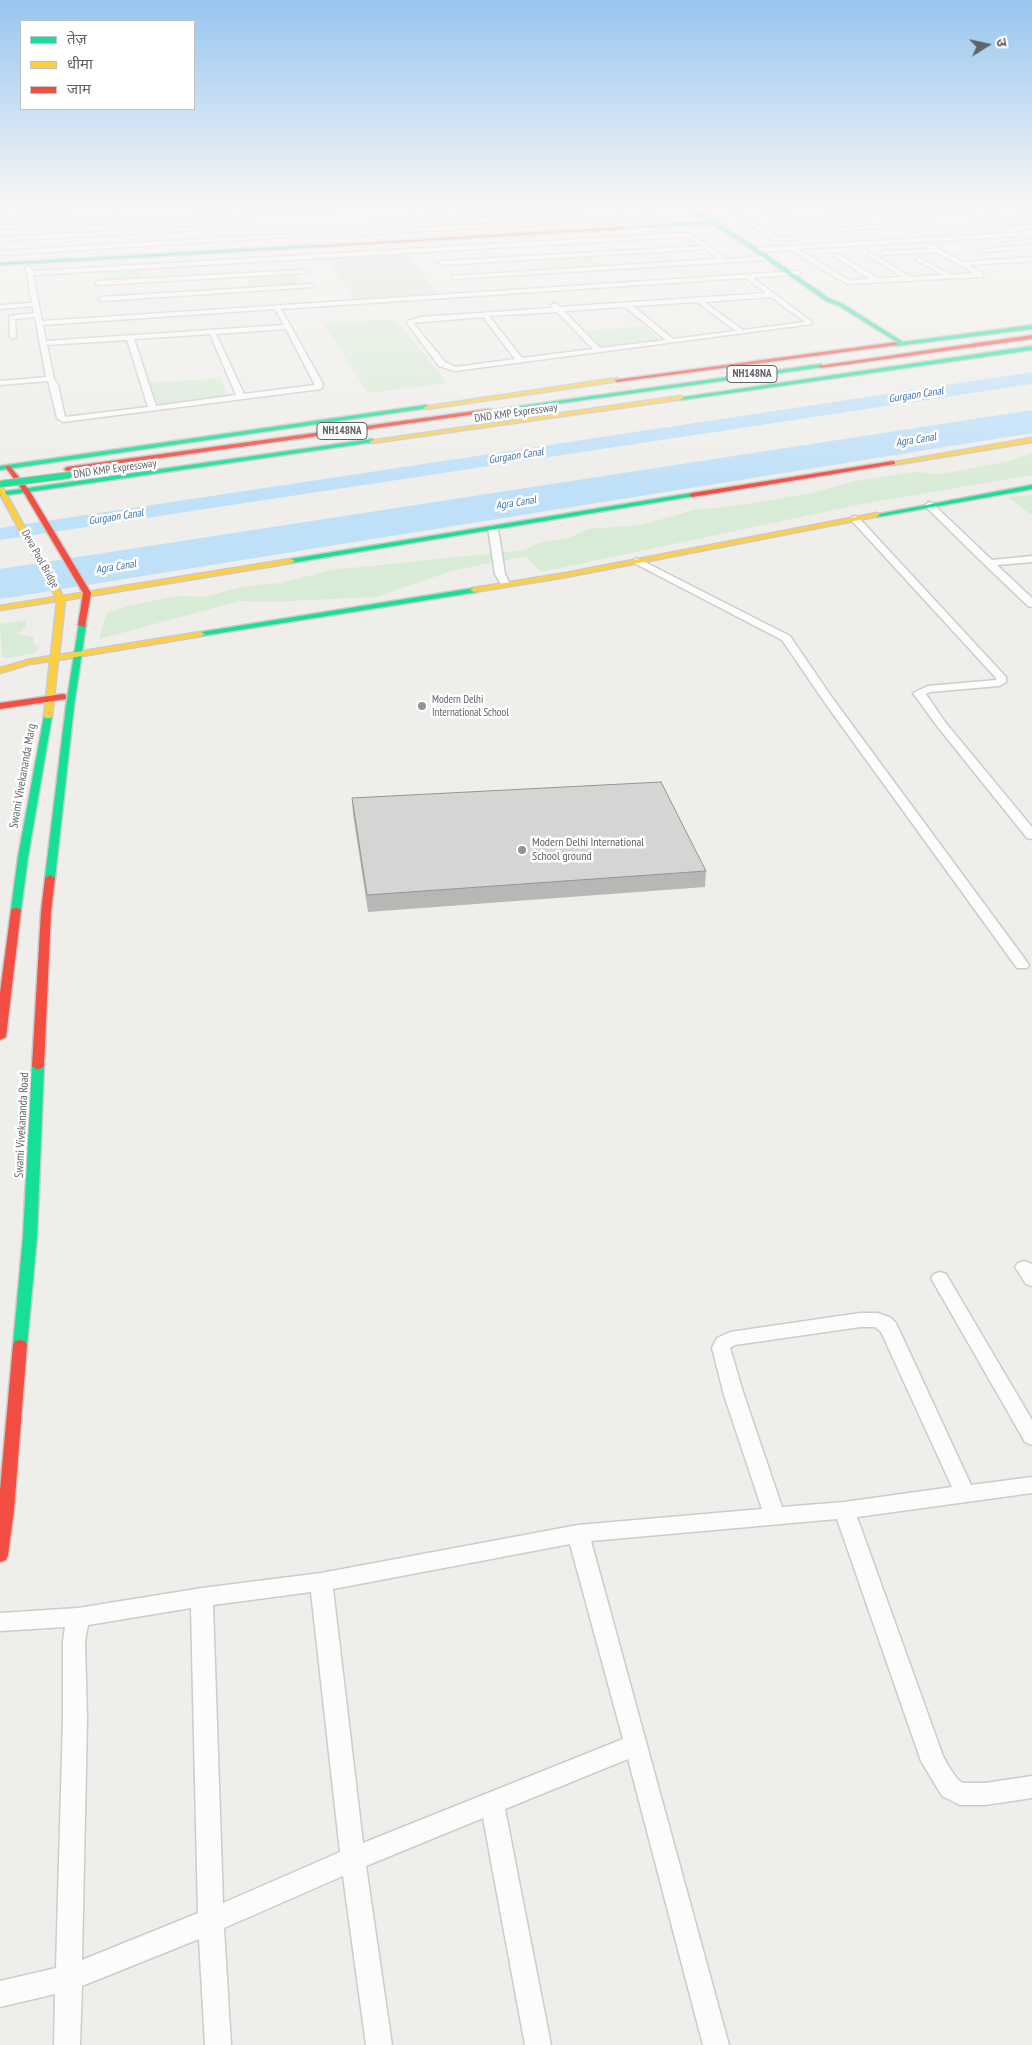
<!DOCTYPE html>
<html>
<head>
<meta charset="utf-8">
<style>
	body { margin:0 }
	#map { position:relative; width:1032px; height:2045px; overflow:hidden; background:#efeeea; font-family:"PT Sans Narrow","Noto Sans Devanagari",sans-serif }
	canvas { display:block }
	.legend { position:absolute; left:20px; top:20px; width:175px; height:90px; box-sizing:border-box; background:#fff; border:1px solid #bfc1c3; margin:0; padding:6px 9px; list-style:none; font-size:15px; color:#5f6368 }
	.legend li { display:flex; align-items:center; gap:10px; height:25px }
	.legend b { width:25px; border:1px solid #bfc1c3 }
	.north { position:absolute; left:962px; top:20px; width:50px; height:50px; -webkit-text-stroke:4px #fff; paint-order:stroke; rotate:80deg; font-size:14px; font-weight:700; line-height:20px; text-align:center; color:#5f6368 }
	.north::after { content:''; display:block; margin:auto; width:18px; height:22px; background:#5f6368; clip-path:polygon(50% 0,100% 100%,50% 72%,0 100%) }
</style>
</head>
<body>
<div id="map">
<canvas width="1032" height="2045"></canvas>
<ul class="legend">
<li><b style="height:6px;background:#16e098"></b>तेज़</li>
<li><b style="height:6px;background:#ffcf43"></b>धीमा</li>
<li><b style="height:6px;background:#f24e42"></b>जाम</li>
</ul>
<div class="north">उ</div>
</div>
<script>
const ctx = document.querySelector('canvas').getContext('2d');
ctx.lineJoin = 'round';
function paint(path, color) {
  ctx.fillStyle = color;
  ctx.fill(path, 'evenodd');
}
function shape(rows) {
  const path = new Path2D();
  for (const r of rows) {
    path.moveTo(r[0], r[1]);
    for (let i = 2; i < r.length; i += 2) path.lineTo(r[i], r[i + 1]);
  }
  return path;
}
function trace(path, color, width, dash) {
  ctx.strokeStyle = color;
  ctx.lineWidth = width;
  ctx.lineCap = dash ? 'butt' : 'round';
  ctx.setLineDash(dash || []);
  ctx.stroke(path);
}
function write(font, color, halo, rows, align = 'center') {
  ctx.font = font + ' "PT Sans Narrow",sans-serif';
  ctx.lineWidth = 5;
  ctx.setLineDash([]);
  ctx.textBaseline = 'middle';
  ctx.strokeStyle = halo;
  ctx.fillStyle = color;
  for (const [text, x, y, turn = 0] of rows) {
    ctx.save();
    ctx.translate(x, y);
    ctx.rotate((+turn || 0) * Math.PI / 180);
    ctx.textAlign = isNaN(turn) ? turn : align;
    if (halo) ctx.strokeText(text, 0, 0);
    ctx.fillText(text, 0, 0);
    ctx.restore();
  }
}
paint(shape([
	[404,252,440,295,355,300,326,257]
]), '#e2e0da');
paint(shape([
	[591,255,604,267,556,270,543,258],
	[138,267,143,279,106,282,102,270],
	[298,273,304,285,251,288,245,276],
	[395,319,448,383,368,393,323,323],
	[644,326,661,341,599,348,582,331],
	[221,378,227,397,153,406,148,383],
	[1032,453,1032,475,862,504,541,572,526,556,451,571,376,597,267,602,240,601,99,639,107,613,128,606,176,596,204,597,242,587,280,583,332,570,525,550,539,543,569,538,588,529,642,525,694,510,741,505,812,493,855,481,915,472,942,474,1009,461],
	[1032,495,1032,515,1008,497],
	[25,620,27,625,18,634,34,637,33,643,39,648,34,653,9,658,2,657,0,624]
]), '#d8ebd6');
paint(shape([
	[1032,372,1032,384,0,540,0,528],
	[1032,410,1032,433,0,599,0,569]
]), '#bfe0f9');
const street = shape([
	[112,205,117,205,121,219,403,205,428,205,0,229,0,225,115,219,112,205],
	[623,205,647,205,662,216,659,218,356,235,353,233,356,231,654,215,643,207,374,221,371,219,374,217,623,205],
	[751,205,775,205,733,209,777,237,794,237,796,240,774,240,726,209,700,211,697,209,751,205],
	[954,205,959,205,1007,227,1032,225,1032,229,1014,230,1020,233,1018,236,798,249,848,280,870,279,835,257,835,255,839,255,878,278,902,277,868,255,868,253,872,253,910,277,943,275,916,260,918,257,951,275,974,273,936,252,883,255,880,253,883,251,930,249,925,245,928,243,963,262,1032,257,1032,261,969,265,983,274,983,276,981,277,847,284,790,250,756,252,753,250,756,248,954,236,905,213,776,221,773,219,955,207,954,205],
	[961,210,1004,230,1010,233,961,236,913,213,961,210],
	[1021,205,1023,208,991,211,988,209,1021,205],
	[787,209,789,212,763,214,760,212,787,209],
	[71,210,73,213,0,218,0,214,71,210],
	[1032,215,1032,219,1004,221,1001,219,1032,215],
	[901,223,903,226,824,232,821,230,901,223],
	[198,227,200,230,0,241,0,237,198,227],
	[682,233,694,235,725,259,767,256,770,258,767,260,454,279,452,278,452,276,718,259,705,249,442,265,439,263,442,261,701,246,690,238,682,237,33,275,42,321,798,271,801,273,800,274,753,278,812,322,812,324,455,371,439,366,407,323,407,321,421,317,553,308,551,305,554,303,560,307,766,293,746,278,281,309,323,384,321,389,63,422,57,418,48,381,0,385,0,381,46,377,35,317,15,319,16,337,13,339,10,337,9,316,34,313,33,306,0,309,0,305,32,303,26,268,29,266,33,271,682,233],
	[771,297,805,322,743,330,704,302,771,297],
	[697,302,736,331,673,339,633,306,697,302],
	[625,307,666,340,600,348,564,311,625,307],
	[275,309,284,325,46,341,43,325,275,309],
	[557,312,593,349,522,358,489,316,557,312],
	[483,317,515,359,456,367,445,362,413,323,483,317],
	[286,329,315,385,244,394,216,334,286,329],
	[210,334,236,395,156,406,134,339,210,334],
	[127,340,148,407,65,417,58,385,54,379,47,345,127,340],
	[286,234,288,237,0,255,0,251,286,234],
	[1032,239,1032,243,1006,245,1003,243,1032,239],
	[1018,246,1020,249,982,252,979,250,1018,246],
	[303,270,306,272,305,273,98,285,95,283,98,281,303,270],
	[312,284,314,285,314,287,101,301,98,299,101,297,312,284],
	[929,502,932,503,992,560,1032,556,1032,562,997,565,1032,598,1032,607,1028,606,985,565,926,507,925,505,929,502],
	[855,516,858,517,1006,677,1006,682,999,686,930,692,926,694,945,722,1032,827,1032,839,1027,838,937,726,913,693,928,686,996,680,996,678,852,521,852,517,855,516],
	[493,525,498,528,505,574,510,584,505,587,502,586,495,574,488,528,493,525],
	[637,558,790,636,833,699,1027,962,1029,965,1027,968,1017,968,825,703,782,640,634,563,632,561,637,558],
	[1024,1261,1030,1263,1032,1265,1032,1286,1026,1284,1015,1267,1018,1263,1024,1261],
	[940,1272,946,1274,1032,1420,1032,1445,1025,1442,931,1278,934,1274,940,1272],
	[860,1313,878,1313,891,1318,896,1323,971,1485,1032,1477,1032,1493,857,1517,943,1756,949,1767,958,1780,963,1783,985,1783,1032,1776,1032,1798,985,1805,960,1805,942,1796,921,1761,837,1519,591,1541,729,2045,703,2045,628,1759,505,1809,551,2045,525,2045,483,1818,366,1866,392,2045,366,2045,343,1876,224,1928,231,2045,205,2045,199,1939,82,1986,80,2045,54,2045,55,1994,0,2007,0,1981,56,1968,63,1719,63,1641,65,1627,0,1631,0,1613,78,1608,202,1588,321,1573,578,1525,762,1509,724,1395,712,1348,717,1338,730,1332,860,1313],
	[860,1327,875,1327,881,1332,952,1487,844,1502,782,1507,744,1395,730,1348,735,1345,860,1327],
	[570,1544,623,1739,363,1843,333,1589,570,1544],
	[311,1592,340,1852,223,1903,213,1605,311,1592],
	[191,1608,198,1913,82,1960,87,1719,85,1641,88,1625,191,1608]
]);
const fast = shape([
	[682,205,686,205,713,221,720,221,720,223,717,223,751,244,830,299,843,304,903,342,1032,325,1032,329,896,346,893,344,897,342,839,306,826,301,747,246,711,224,620,228,708,221,682,205],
	[318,245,316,247,0,265,0,263,318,245],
	[1032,346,1032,350,681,400,678,398,1032,346],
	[821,364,823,367,489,413,486,411,821,364],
	[426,405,428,406,428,408,0,470,0,466,426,405],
	[372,439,375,441,374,442,0,496,0,492,372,439],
	[1032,485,1032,489,877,517,874,515,1032,485],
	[692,493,694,494,694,496,291,563,287,561,291,559,692,493],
	[474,588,478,590,477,592,201,636,197,634,201,632,474,588],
	[79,623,86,625,74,706,55,878,50,881,45,878,66,706,79,623],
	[48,713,52,716,28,857,21,910,16,913,11,910,18,857,44,716,48,713],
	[38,1062,44,1066,37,1237,27,1345,25,1349,20,1350,15,1349,13,1345,23,1237,32,1066,38,1062]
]);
const slow = shape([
	[617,378,619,381,426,409,423,407,617,378],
	[681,396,683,399,372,443,369,441,681,396],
	[1032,438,1032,442,893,465,890,463,1032,438],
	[0,486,3,488,63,596,291,559,295,561,291,563,65,600,59,655,201,632,205,634,201,636,58,660,52,716,51,718,45,718,44,716,50,661,29,664,0,673,0,668,28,660,51,656,57,601,0,610,0,606,56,597,0,494,0,486],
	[877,513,879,514,879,516,566,577,474,592,470,590,474,588,566,573,877,513]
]);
const jam = shape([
	[622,227,624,229,316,247,314,246,622,227],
	[1032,335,1032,339,821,368,818,366,1032,335],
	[896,342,898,345,617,382,614,380,896,342],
	[489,409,492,411,491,412,67,471,64,469,67,467,489,409],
	[893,461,895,462,895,464,692,497,689,495,692,493,893,461],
	[6,466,10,466,29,490,91,593,85,627,78,625,83,593,23,491,6,468,6,466],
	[63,694,66,695,66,699,0,709,0,703,63,694],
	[50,875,55,878,51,912,44,1066,38,1070,32,1066,41,912,45,878,50,875],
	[16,907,21,910,6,1037,0,1040,0,993,11,910,16,907],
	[20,1340,25,1341,27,1345,14,1510,8,1555,6,1560,0,1562,0,1490,13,1345,15,1341,20,1340]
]);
trace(street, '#cbcccc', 3);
trace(fast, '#cacacb', 3);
trace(slow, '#cacacb', 3);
trace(jam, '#cacacb', 3);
paint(street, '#fdfcfc');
paint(fast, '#16e098');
paint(slow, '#ffcf43');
paint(jam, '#f24e42');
const fastBridge = shape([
	[0,484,70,475]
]);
trace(fastBridge, '#c8b996', 8, []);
trace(fastBridge, '#16e098', 6);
paint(shape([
	[352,798,706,871,705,887,368,912,353,814]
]), '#b8b7b5');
const building = shape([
	[661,782,706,871,367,895,352,798,661,782]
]);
paint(building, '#d6d5d3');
trace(building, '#969594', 1);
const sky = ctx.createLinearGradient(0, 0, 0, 491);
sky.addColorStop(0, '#97c6ef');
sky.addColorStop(0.42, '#f8f7f6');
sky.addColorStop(1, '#f8f7f600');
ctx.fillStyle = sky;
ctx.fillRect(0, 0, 1032, 491);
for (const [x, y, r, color] of [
	[422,706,5,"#919496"],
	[522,850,5,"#919496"]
]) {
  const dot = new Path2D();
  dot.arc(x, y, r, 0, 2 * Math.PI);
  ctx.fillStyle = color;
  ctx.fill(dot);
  trace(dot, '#fff', 2);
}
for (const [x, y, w] of [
	[752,374,50],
	[342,431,50]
]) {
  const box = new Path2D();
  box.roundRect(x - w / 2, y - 8.5, w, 17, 4);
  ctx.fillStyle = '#fff';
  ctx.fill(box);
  trace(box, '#5f6368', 1);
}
write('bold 11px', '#5f6368', null, [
	["NH148NA",752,374],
	["NH148NA",342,431]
]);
write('italic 11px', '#4174aa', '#fff', [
	["Gurgaon Canal",916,395,-9],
	["Agra Canal",916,440,-9],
	["Gurgaon Canal",516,456,-9],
	["Agra Canal",516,503,-9],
	["Gurgaon Canal",116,517,-9],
	["Agra Canal",116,567,-9]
]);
write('11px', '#5f6368', '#fff', [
	["DND KMP Expressway",516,413,-8],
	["DND KMP Expressway",115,469,-8],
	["Deva Pool Bridge",40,559,61]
]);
write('11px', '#5f6368', '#fff', [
	["Modern Delhi",432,700],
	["International School",432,713]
], 'left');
write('12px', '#5f6368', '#fff', [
	["Swami Vivekananda Marg",23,776,-80],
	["Swami Vivekananda Road",22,1125,-87]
]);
write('12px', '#5f6368', '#fff', [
	["Modern Delhi International",532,843],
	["School ground",532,857]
], 'left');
</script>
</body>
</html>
